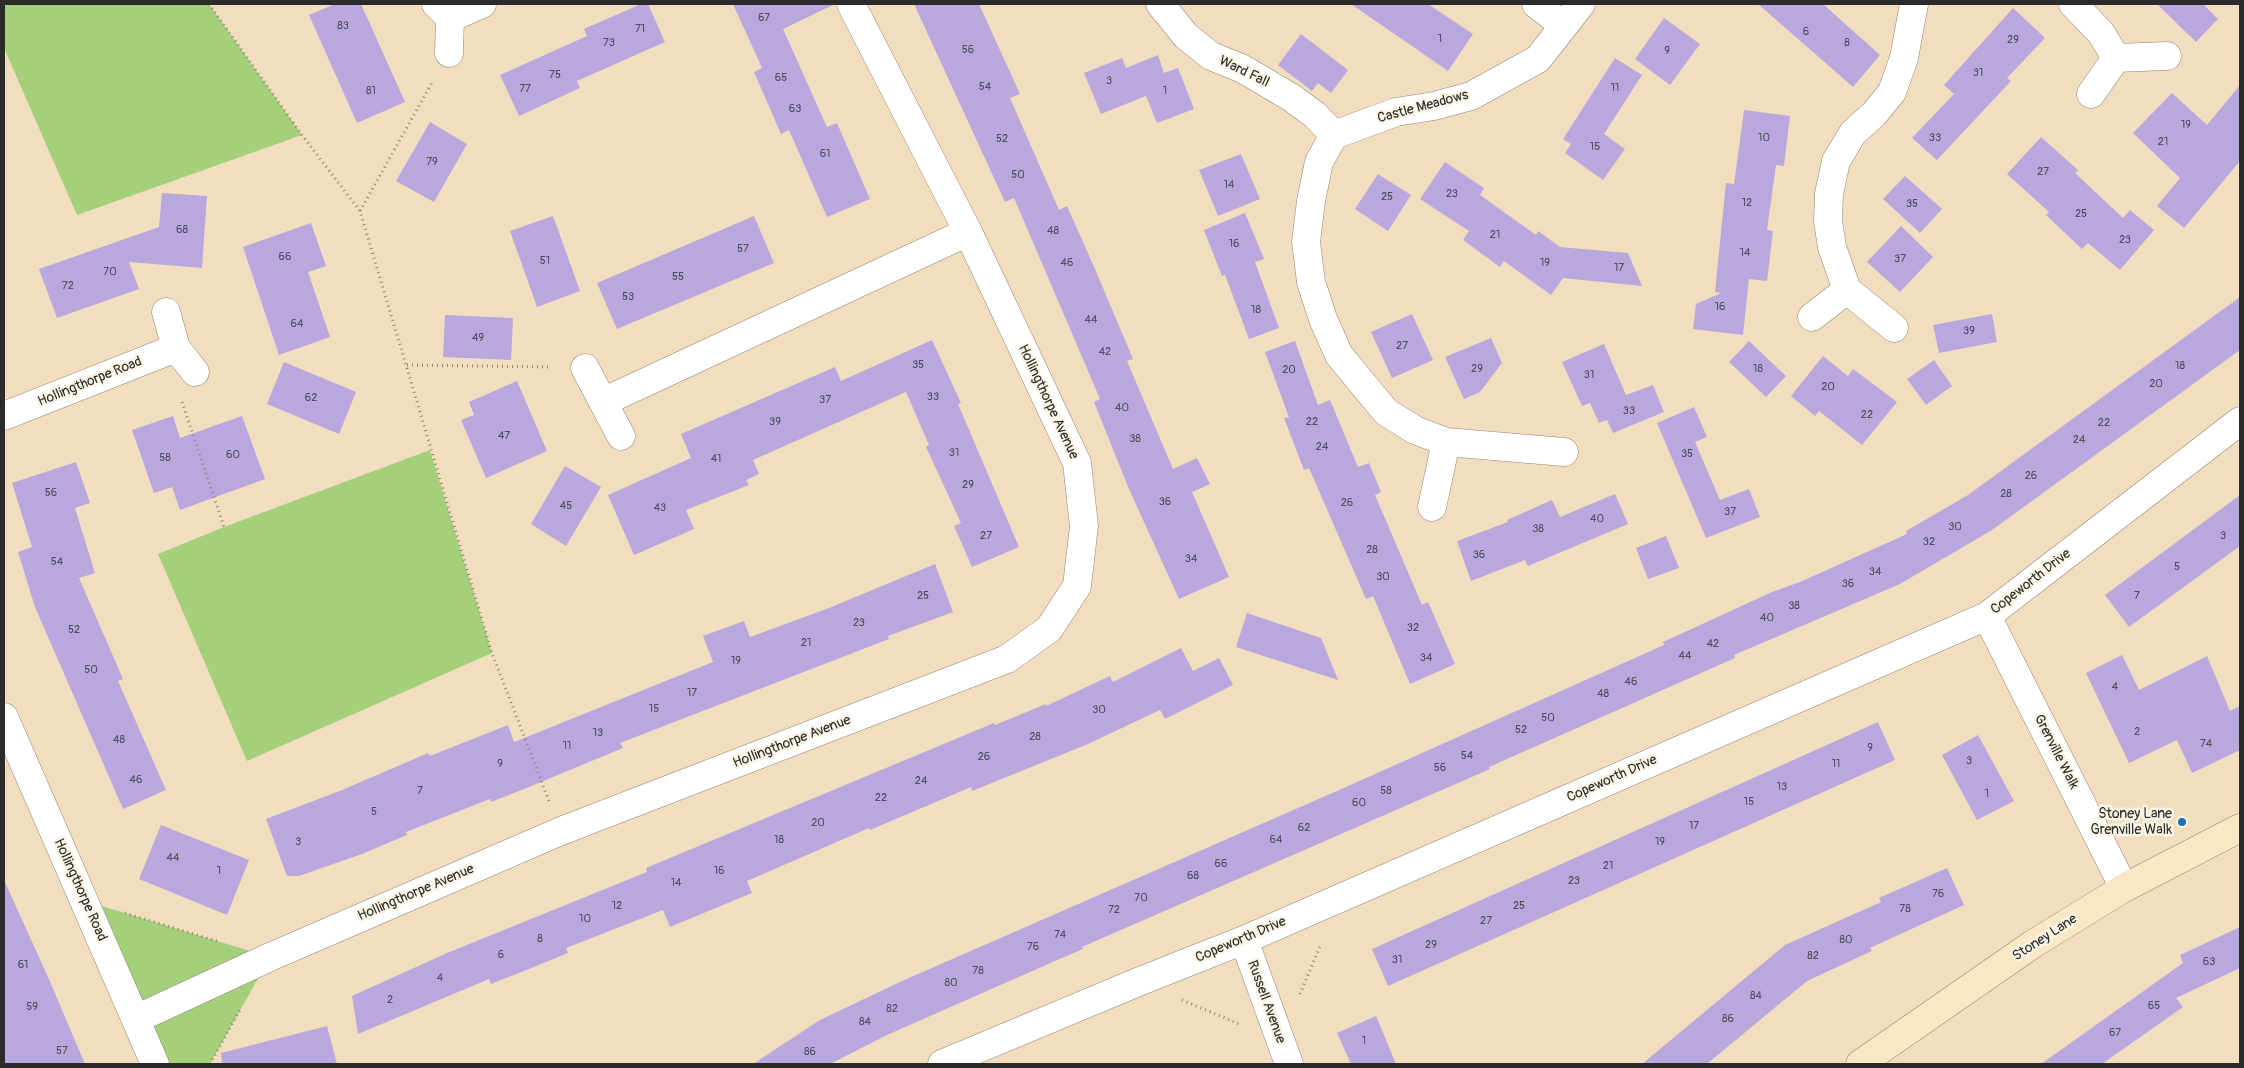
<!DOCTYPE html>
<html>
<head>
<meta charset="utf-8">
<style>
	body { margin:0 }
	#map { position:relative; width:2244px; height:1068px; overflow:hidden; background:#f2debf; font-family:Pangolin,sans-serif }
	canvas { display:block }
	.frame { position:absolute; inset:0; border:5px solid #2b2b2b; pointer-events:none }
</style>
</head>
<body>
<div id="map">
<canvas width="2244" height="1068"></canvas>
<div class="frame"></div>
</div>
<script>
const ctx = document.querySelector('canvas').getContext('2d');
ctx.lineJoin = 'round';
function paint(path, color) {
  ctx.fillStyle = color;
  ctx.fill(path, 'evenodd');
}
function shape(rows) {
  const path = new Path2D();
  for (const r of rows) {
    path.moveTo(r[0], r[1]);
    for (let i = 2; i < r.length; i += 2) path.lineTo(r[i], r[i + 1]);
  }
  return path;
}
function trace(path, color, width, dash) {
  ctx.strokeStyle = color;
  ctx.lineWidth = width;
  ctx.lineCap = dash ? 'butt' : 'round';
  ctx.setLineDash(dash || []);
  ctx.stroke(path);
}
function write(font, color, halo, rows, align = 'center') {
  ctx.font = font + ' Pangolin,sans-serif';
  ctx.lineWidth = 5;
  ctx.setLineDash([]);
  ctx.textBaseline = 'middle';
  ctx.strokeStyle = halo;
  ctx.fillStyle = color;
  for (const [text, x, y, turn = 0] of rows) {
    ctx.save();
    ctx.translate(x, y);
    ctx.rotate((+turn || 0) * Math.PI / 180);
    ctx.textAlign = isNaN(turn) ? turn : align;
    if (halo) ctx.strokeText(text, 0, 0);
    ctx.fillText(text, 0, 0);
    ctx.restore();
  }
}
paint(shape([
	[4,4,209,4,302,135,77,215,4,48],
	[430,450,492,653,247,761,158,554,224,527],
	[85,901,270,957,210,1064,155,1064]
]), '#a4cf7b');
paint(shape([
	[335,4,361,4,405,102,357,123,309,15],
	[641,4,648,4,665,42,577,81,580,88,519,116,500,75,587,36,584,29],
	[733,4,835,4,783,29,827,127,837,123,870,199,827,217,789,130,781,134,754,72,762,68],
	[914,4,979,4,1020,94,1010,98,1059,210,1067,206,1095,269,1133,359,1127,361,1173,469,1197,458,1210,484,1192,492,1229,577,1179,599,1129,489,1094,402,1100,399,1014,198,1005,202],
	[1351,4,1428,4,1473,34,1448,71],
	[1758,4,1823,4,1880,55,1853,87],
	[2157,4,2203,4,2218,19,2196,42],
	[2013,8,2045,38,2007,78,2011,81,1937,160,1912,138,1954,94,1944,85],
	[1664,18,1700,44,1670,85,1635,59],
	[1301,34,1348,70,1331,93,1318,83,1312,91,1278,65],
	[1158,55,1164,73,1178,68,1194,109,1157,123,1146,96,1101,114,1084,73,1122,58,1126,68],
	[1615,58,1642,75,1604,134,1625,149,1603,180,1565,153,1571,144,1563,139],
	[2240,85,2240,161,2184,228,2157,206,2180,178,2133,133,2172,93,2207,125],
	[1744,110,1790,116,1784,166,1776,165,1767,230,1773,231,1767,281,1749,279,1743,335,1693,329,1696,304,1721,293,1715,292,1726,183,1734,184],
	[430,122,467,144,434,202,396,181],
	[2041,137,2078,170,2075,173,2123,218,2130,210,2154,230,2120,270,2088,243,2082,249,2046,215,2049,212,2007,174],
	[1241,154,1260,199,1218,216,1199,170],
	[1445,162,1484,188,1480,195,1536,235,1538,231,1560,247,1628,253,1642,286,1563,278,1551,295,1504,261,1500,267,1463,240,1469,231,1420,199],
	[1378,174,1411,195,1388,231,1355,209],
	[1905,176,1942,209,1920,233,1883,199],
	[162,193,207,196,202,268,129,262,139,289,57,318,39,269,159,227],
	[1245,213,1264,259,1255,262,1279,328,1249,339,1225,275,1222,276,1204,230],
	[553,216,580,291,537,307,510,231],
	[754,216,774,263,617,329,597,283],
	[311,223,326,266,308,272,330,337,279,355,243,247],
	[1901,226,1933,257,1900,292,1867,262],
	[2240,297,2240,350,1992,530,1900,584,1734,655,1735,658,1489,767,1490,769,1082,947,1083,949,1055,961,887,1035,830,1064,753,1064,820,1020,902,981,1337,791,1664,645,1663,642,1772,592,1800,582,1907,534,1906,531,1968,495],
	[1412,314,1433,360,1392,378,1371,332],
	[1992,314,1997,342,1939,353,1933,325],
	[445,315,513,318,511,360,443,357],
	[1491,338,1502,363,1480,392,1464,399,1445,357],
	[932,340,961,403,958,404,1019,547,972,567,954,526,961,523,926,447,929,445,906,392,753,460,759,474,746,480,749,485,686,510,694,529,634,555,608,495,691,458,681,434,835,367,841,381],
	[1295,341,1318,405,1330,400,1358,467,1369,463,1381,492,1375,495,1422,605,1428,602,1455,664,1410,684,1373,596,1366,599,1309,468,1304,470,1284,418,1289,417,1265,352],
	[1749,341,1786,376,1766,397,1729,362],
	[1604,344,1626,395,1653,385,1664,412,1613,433,1607,420,1599,423,1590,403,1582,406,1562,362],
	[1823,356,1848,376,1853,369,1897,402,1862,445,1819,411,1815,416,1791,396],
	[1934,360,1952,386,1926,405,1907,379],
	[284,362,356,392,339,434,267,404],
	[517,381,547,451,486,478,461,420,474,415,469,402],
	[1694,407,1707,437,1695,442,1720,500,1749,489,1760,517,1706,538,1657,423],
	[173,416,180,438,242,416,265,479,180,510,172,487,154,493,132,430],
	[76,462,90,503,75,508,95,573,79,578,123,679,118,681,166,790,123,809,35,607,18,552,32,547,12,483],
	[565,466,601,487,566,546,531,524],
	[1615,494,1628,524,1528,566,1525,560,1471,581,1457,541,1508,522,1507,520,1552,500,1560,517],
	[2240,495,2240,546,2129,627,2105,595],
	[1666,536,1679,568,1648,579,1636,548],
	[935,564,953,612,888,636,889,639,620,743,623,748,524,789,491,802,490,799,406,832,407,835,362,854,299,876,287,876,266,819,342,790,428,753,430,756,508,725,514,742,713,662,703,636,744,621,750,637,829,608],
	[1247,613,1321,638,1338,680,1236,647],
	[1181,648,1193,671,1219,658,1233,685,1165,719,1160,710,1088,744,972,791,971,787,870,830,869,828,747,881,752,893,670,927,663,910,566,948,568,953,529,969,491,984,489,979,358,1034,352,996,447,953,647,872,646,868,994,723,995,725,1046,704,1046,706,1110,676,1113,682],
	[2122,655,2139,690,2207,656,2230,711,2240,706,2240,750,2192,773,2177,740,2129,763,2086,673],
	[1878,722,1895,760,1388,986,1372,949],
	[1978,735,2014,801,1977,820,1942,755],
	[161,825,249,860,227,915,139,879],
	[1947,868,1964,905,1870,948,1872,951,1807,981,1707,1064,1642,1064,1785,945,1881,902,1879,898],
	[4,880,48,977,85,1064,4,1064],
	[2240,927,2240,968,2176,998,2183,1007,2102,1064,2041,1064,2183,963,2180,955],
	[1376,1016,1396,1064,1351,1064,1337,1033],
	[327,1026,337,1064,222,1064,221,1053]
]), '#b8a8de');
const street = shape([
	[436,4,450,18,449,53],
	[1160,4,1186,36,1211,56,1243,69,1292,98,1315,115,1334,135],
	[1536,4,1563,25],
	[2073,4,2101,33,2116,58],
	[450,18,482,4],
	[2091,94,2116,58,2167,56],
	[1847,290,1832,247,1828,221,1829,194,1836,161,1853,133,1874,114,1892,92,1904,58,1914,4],
	[166,312,176,348,195,372],
	[1812,317,1847,290,1894,328],
	[585,368,621,436],
	[603,402,968,232],
	[4,416,176,348],
	[1564,452,1446,442,1415,430,1386,412,1339,355,1323,319,1311,282,1306,242,1311,201,1319,162,1334,135,1396,112,1434,106,1471,96,1538,59,1581,4],
	[1432,507,1446,442],
	[1987,616,2124,888],
	[4,717,155,1064],
	[1244,940,1289,1064],
	[136,1019,270,957,561,831,1007,659,1049,629,1077,586,1084,526,1077,463,968,232,851,4],
	[942,1064,1138,982,1244,940,1987,616,2240,421]
]);
const secondary = shape([
	[1860,1064,2033,944,2124,888,2240,828]
]);
trace(street, '#8e8475', 29);
trace(secondary, '#8e8475', 29);
trace(shape([
	[209,4,302,135,360,211,492,653,549,801],
	[360,211,433,81],
	[407,365,552,367],
	[182,402,224,527],
	[125,913,220,942],
	[1300,994,1321,944],
	[1182,1000,1239,1024],
	[210,1064,241,1008]
]), '#8e8475', 3, [1, 4]);
trace(street, '#fff', 28);
trace(secondary, '#fae7c3', 28);
for (const [x, y, r, color] of [
	[2182,822,5,"#1f6fb2"]
]) {
  const dot = new Path2D();
  dot.arc(x, y, r, 0, 2 * Math.PI);
  ctx.fillStyle = color;
  ctx.fill(dot);
  trace(dot, '#fcf5e5', 2);
}
write('11px', '#4e4a58', null, [
	["67",764,18],
	["83",343,26],
	["71",640,29],
	["6",1806,32],
	["1",1440,39],
	["29",2013,40],
	["73",609,43],
	["8",1847,43],
	["56",968,50],
	["9",1667,51],
	["31",1978,73],
	["75",555,75],
	["65",781,78],
	["3",1109,81],
	["54",985,87],
	["11",1615,88],
	["77",525,89],
	["81",371,91],
	["1",1165,91],
	["63",795,109],
	["19",2186,125],
	["10",1764,138],
	["33",1935,138],
	["52",1002,139],
	["21",2163,142],
	["15",1595,147],
	["61",825,154],
	["79",432,162],
	["27",2043,172],
	["50",1018,175],
	["14",1229,185],
	["23",1452,194],
	["25",1387,197],
	["12",1747,203],
	["35",1912,204],
	["25",2081,214],
	["68",182,230],
	["48",1053,231],
	["21",1495,235],
	["23",2125,240],
	["16",1234,244],
	["57",743,249],
	["14",1745,253],
	["66",285,257],
	["37",1900,259],
	["51",545,261],
	["46",1067,263],
	["19",1545,263],
	["17",1619,268],
	["70",110,272],
	["55",678,277],
	["72",68,286],
	["53",628,297],
	["16",1720,307],
	["18",1256,310],
	["44",1091,320],
	["64",297,324],
	["39",1969,331],
	["49",478,338],
	["27",1402,346],
	["42",1105,352],
	["35",918,365],
	["18",2180,366],
	["29",1477,369],
	["18",1758,369],
	["20",1289,370],
	["31",1589,375],
	["20",2156,384],
	["20",1828,387],
	["33",933,397],
	["62",311,398],
	["37",825,400],
	["40",1122,408],
	["33",1629,411],
	["22",1867,415],
	["39",775,422],
	["22",1312,422],
	["22",2104,423],
	["47",504,436],
	["38",1135,439],
	["24",2079,440],
	["24",1322,447],
	["31",954,453],
	["35",1687,454],
	["60",233,455],
	["58",165,458],
	["41",716,459],
	["26",2031,476],
	["29",968,485],
	["56",51,493],
	["28",2006,494],
	["36",1165,502],
	["26",1347,503],
	["45",566,506],
	["43",660,508],
	["37",1730,512],
	["40",1597,519],
	["30",1955,527],
	["38",1538,529],
	["27",986,536],
	["3",2223,536],
	["32",1929,542],
	["28",1372,550],
	["36",1479,555],
	["34",1191,559],
	["54",57,562],
	["5",2177,567],
	["34",1875,572],
	["30",1383,577],
	["36",1848,584],
	["25",923,596],
	["7",2137,596],
	["38",1794,606],
	["40",1767,618],
	["23",859,623],
	["32",1413,628],
	["52",74,630],
	["21",806,643],
	["42",1713,644],
	["44",1685,656],
	["34",1426,658],
	["19",736,661],
	["50",91,670],
	["46",1631,682],
	["4",2115,687],
	["17",692,693],
	["48",1603,694],
	["15",654,709],
	["30",1099,710],
	["50",1548,718],
	["52",1521,730],
	["2",2137,732],
	["13",598,733],
	["28",1035,737],
	["48",119,740],
	["74",2206,744],
	["11",567,746],
	["9",1870,748],
	["54",1467,756],
	["26",984,757],
	["3",1969,761],
	["9",500,764],
	["11",1836,764],
	["56",1440,768],
	["46",136,780],
	["24",921,781],
	["13",1782,787],
	["7",420,791],
	["58",1386,791],
	["1",1987,794],
	["22",881,798],
	["15",1749,802],
	["60",1359,803],
	["5",374,812],
	["20",818,823],
	["17",1694,826],
	["62",1304,828],
	["18",779,840],
	["64",1276,840],
	["3",298,842],
	["19",1660,842],
	["44",173,858],
	["66",1221,864],
	["21",1608,866],
	["1",219,871],
	["16",719,871],
	["68",1193,876],
	["23",1574,881],
	["14",676,883],
	["76",1938,894],
	["70",1141,898],
	["12",617,906],
	["25",1519,906],
	["78",1905,909],
	["72",1114,910],
	["10",585,919],
	["27",1486,921],
	["74",1060,935],
	["8",540,939],
	["80",1846,940],
	["29",1431,945],
	["76",1033,947],
	["6",501,955],
	["82",1813,956],
	["31",1397,960],
	["63",2209,962],
	["61",23,965],
	["78",978,971],
	["4",440,978],
	["80",951,983],
	["84",1756,996],
	["2",390,1000],
	["65",2154,1006],
	["59",32,1007],
	["82",892,1009],
	["86",1728,1019],
	["84",865,1022],
	["67",2115,1033],
	["1",1364,1041],
	["57",62,1051],
	["86",810,1052]
]);
write('14px', '#2b2b2b', '#fcf5e5', [
	["Ward Fall",1244,72,26],
	["Castle Meadows",1423,107,-15],
	["Hollingthorpe Road",90,382,-22],
	["Hollingthorpe Avenue",1048,402,65],
	["Copeworth Drive",2031,582,-38],
	["Hollingthorpe Avenue",792,742,-21],
	["Grenville Walk",2056,752,63],
	["Copeworth Drive",1612,779,-24],
	["Hollingthorpe Road",80,890,66],
	["Hollingthorpe Avenue",416,893,-23],
	["Stoney Lane",2045,938,-33],
	["Copeworth Drive",1241,940,-23],
	["Russell Avenue",1266,1002,70]
]);
write('14px', '#2b2b2b', '#fcf5e5', [
	["Stoney Lane",2172,814],
	["Grenville Walk",2172,830]
], 'right');
</script>
</body>
</html>
